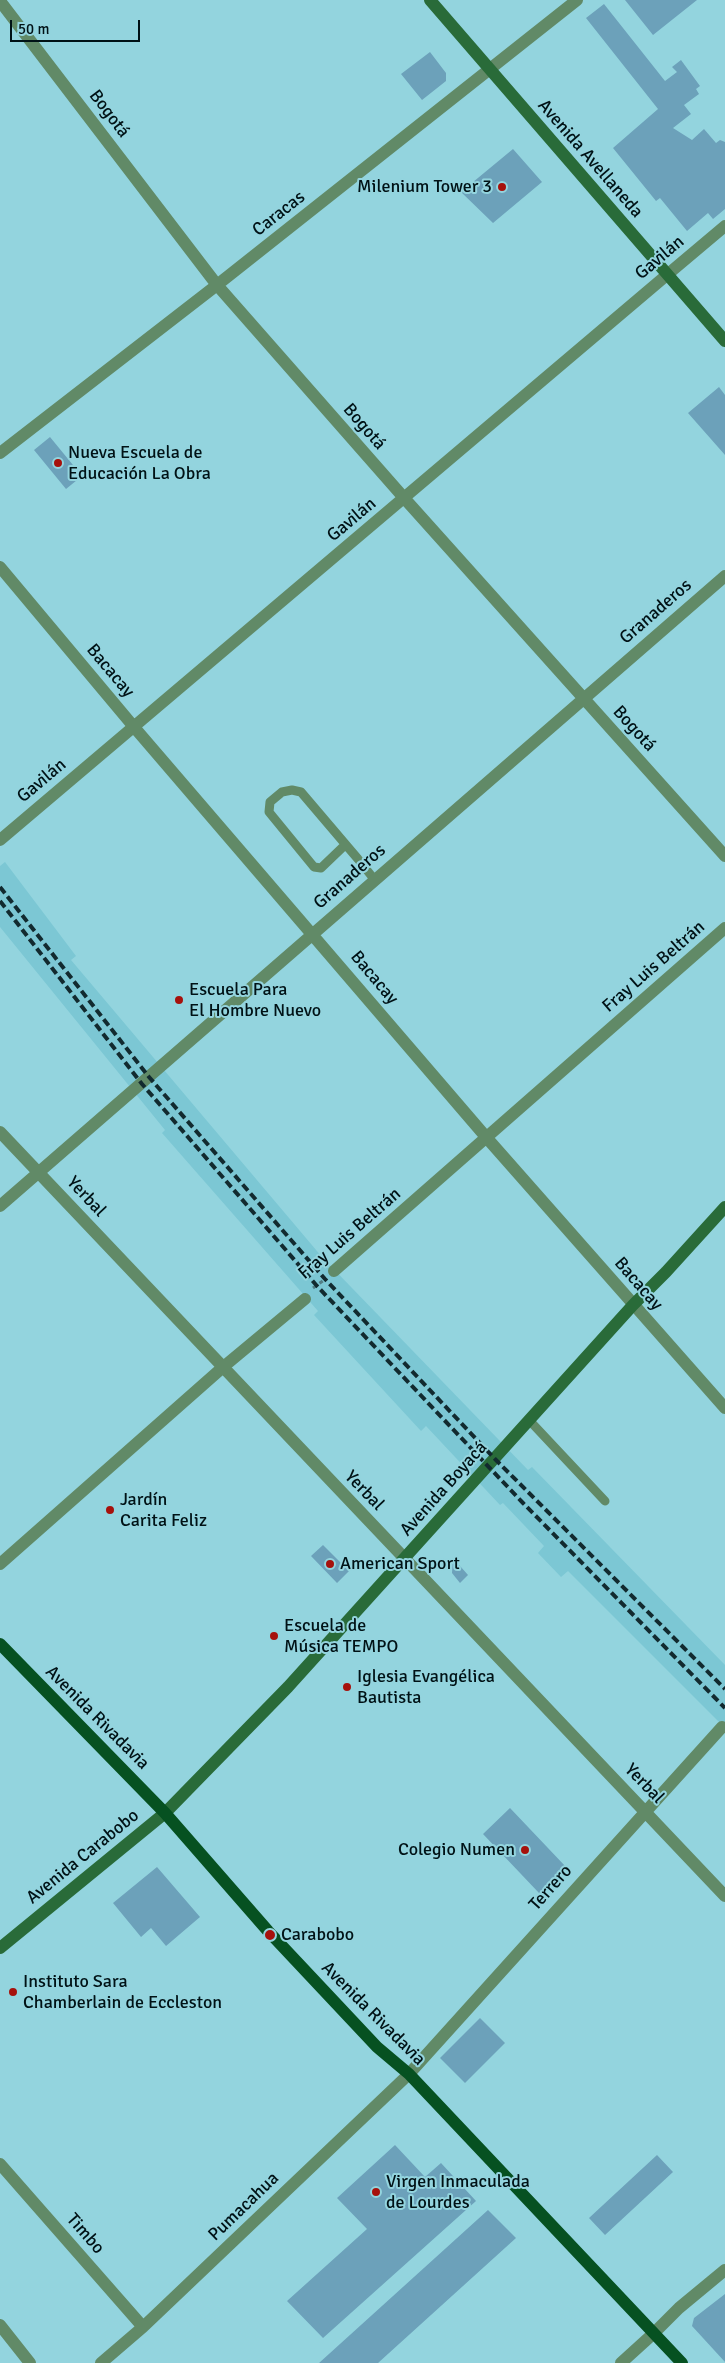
<!DOCTYPE html>
<html>
<head>
<meta charset="utf-8">
<style>
	body { margin:0 }
	#map { position:relative; width:725px; height:2363px; overflow:hidden; background:#93d4de; font-family:Signika,sans-serif }
	canvas { display:block }
	.scale { position:absolute; left:10px; top:20px; width:130px; height:22px; box-sizing:border-box; border:2px solid #001216; border-top:0; padding-left:6px; font-size:15px; line-height:18px; white-space:nowrap; color:#001216; -webkit-text-stroke:4px #93d4de; paint-order:stroke }
</style>
</head>
<body>
<div id="map">
<canvas width="725" height="2363"></canvas>
<div class="scale">50 m</div>
</div>
<script>
const ctx = document.querySelector('canvas').getContext('2d');
ctx.lineJoin = 'round';
function paint(path, color) {
  ctx.fillStyle = color;
  ctx.fill(path, 'evenodd');
}
function shape(rows) {
  const path = new Path2D();
  for (const r of rows) {
    path.moveTo(r[0], r[1]);
    for (let i = 2; i < r.length; i += 2) path.lineTo(r[i], r[i + 1]);
  }
  return path;
}
function trace(path, color, width, dash) {
  ctx.strokeStyle = color;
  ctx.lineWidth = width;
  ctx.lineCap = dash ? 'butt' : 'round';
  ctx.setLineDash(dash || []);
  ctx.stroke(path);
}
function write(font, color, halo, rows, align = 'center') {
  ctx.font = font + ' Signika,sans-serif';
  ctx.lineWidth = 4;
  ctx.setLineDash([]);
  ctx.textBaseline = 'middle';
  ctx.strokeStyle = halo;
  ctx.fillStyle = color;
  for (const [text, x, y, turn = 0] of rows) {
    ctx.save();
    ctx.translate(x, y);
    ctx.rotate((+turn || 0) * Math.PI / 180);
    ctx.textAlign = isNaN(turn) ? turn : align;
    if (halo) ctx.strokeText(text, 0, 0);
    ctx.fillText(text, 0, 0);
    ctx.restore();
  }
}
paint(shape([
	[5,862,76,956,71,960,322,1257,528,1470,532,1467,725,1665,725,1728,568,1571,561,1577,538,1553,544,1546,503,1503,500,1505,426,1426,421,1431,314,1315,318,1311,162,1133,165,1130,0,927,0,866]
]), '#7cc7d4');
paint(shape([
	[625,0,697,0,653,35],
	[604,4,665,81,677,72,672,67,681,60,700,86,696,89,699,94,684,105,691,114,673,128,692,140,704,129,716,143,720,140,725,142,725,209,713,219,708,213,687,231,660,198,656,201,613,148,658,109,586,18],
	[430,52,446,73,446,81,422,100,401,74],
	[513,149,542,182,493,223,461,192],
	[719,387,725,395,725,455,688,413],
	[50,437,82,476,66,489,34,450],
	[323,1545,349,1571,337,1583,311,1556],
	[453,1558,468,1575,460,1583,452,1573],
	[510,1808,566,1867,539,1893,483,1834],
	[157,1867,200,1917,166,1946,151,1928,141,1937,113,1903],
	[480,2018,505,2043,465,2083,440,2058],
	[395,2145,425,2177,441,2163,476,2201,323,2338,287,2301,367,2229,337,2198],
	[657,2155,673,2172,605,2235,589,2218],
	[488,2210,516,2238,378,2363,319,2363],
	[725,2294,725,2362,692,2326,694,2318]
]), '#6ca1ba');
trace(shape([
	[313,1288,324,1280]
]), '#527e85', 3, [4, 4]);
trace(shape([
	[345,845,321,868,314,867,269,812,270,802,282,792,292,790,301,792,358,859,374,879],
	[529,1420,605,1501]
]), '#618a67', 9);
trace(shape([
	[0,1,217,285,405,499,725,856],
	[0,453,217,285,577,0],
	[0,567,134,727,486,1137,725,1408],
	[0,840,668,274],
	[0,1132,725,1896],
	[0,1206,725,576],
	[334,1271,725,928],
	[0,1564,222,1368,305,1299],
	[0,2164,143,2327],
	[0,2325,30,2363],
	[101,2363,143,2327,409,2074,722,1727],
	[621,2363,654,2333]
]), '#618a67', 12);
trace(shape([
	[668,274,725,226],
	[654,2333,679,2308,725,2270]
]), '#618a67', 12);
trace(shape([
	[430,0,725,341],
	[0,1948,165,1813,288,1687,633,1305,666,1272,725,1207]
]), '#296b39', 12);
trace(shape([
	[0,1644,165,1813,268,1931,377,2047,409,2074,682,2363]
]), '#065121', 12);
trace(shape([
	[0,887,149,1077,325,1279,495,1459,725,1689],
	[0,901,142,1084,317,1286,523,1503,725,1708]
]), '#122a2f', 4, [8, 4]);
for (const [x, y, r, color] of [
	[502,187,5,"#a6110c"],
	[58,463,5,"#a6110c"],
	[179,1000,5,"#a6110c"],
	[110,1510,5,"#a6110c"],
	[330,1564,5,"#a6110c"],
	[274,1636,5,"#a6110c"],
	[347,1687,5,"#a6110c"],
	[525,1850,5,"#a6110c"],
	[270,1935,6,"#a6110c"],
	[13,1992,5,"#a6110c"],
	[376,2192,5,"#a6110c"]
]) {
  const dot = new Path2D();
  dot.arc(x, y, r, 0, 2 * Math.PI);
  ctx.fillStyle = color;
  ctx.fill(dot);
  trace(dot, '#93d4de', 2);
}
write('18px', '#001216', '#93d4de', [
	["Bogotá",109,114,53],
	["Avenida Avellaneda",590,159,49],
	["Caracas",279,214,-38],
	["Gavilán",660,258,-40],
	["Bogotá",364,427,49],
	["Gavilán",352,520,-40],
	["Granaderos",656,612,-41],
	["Bacacay",110,671,50],
	["Bogotá",634,729,48],
	["Gavilán",42,781,-40],
	["Granaderos",350,877,-41],
	["Fray Luis Beltrán",654,967,-41],
	["Bacacay",374,978,50],
	["Yerbal",86,1197,47],
	["Fray Luis Beltrán",350,1234,-41],
	["Bacacay",638,1284,49],
	["Avenida Boyacá",444,1489,-48],
	["Yerbal",364,1491,46],
	["Avenida Rivadavia",97,1718,45],
	["Yerbal",644,1784,46],
	["Avenida Carabobo",83,1857,-39],
	["Terrero",551,1888,-48],
	["Avenida Rivadavia",373,2014,45],
	["Pumacahua",244,2207,-44],
	["Timbo",85,2234,49]
]);
write('18px', '#001216', '#93d4de', [
	["Milenium Tower 3",492,187,"right"],
	["Nueva Escuela de",68,453],
	["Educación La Obra",68,474],
	["Escuela Para",189,990],
	["El Hombre Nuevo",189,1011],
	["Jardín",120,1500],
	["Carita Feliz",120,1521],
	["American Sport",340,1564],
	["Escuela de",284,1626],
	["Música TEMPO",284,1647],
	["Iglesia Evangélica",357,1677],
	["Bautista",357,1698],
	["Colegio Numen",515,1850,"right"],
	["Carabobo",281,1935],
	["Instituto Sara",23,1982],
	["Chamberlain de Eccleston",23,2003],
	["Virgen Inmaculada",386,2182],
	["de Lourdes",386,2203]
], 'left');
</script>
</body>
</html>
